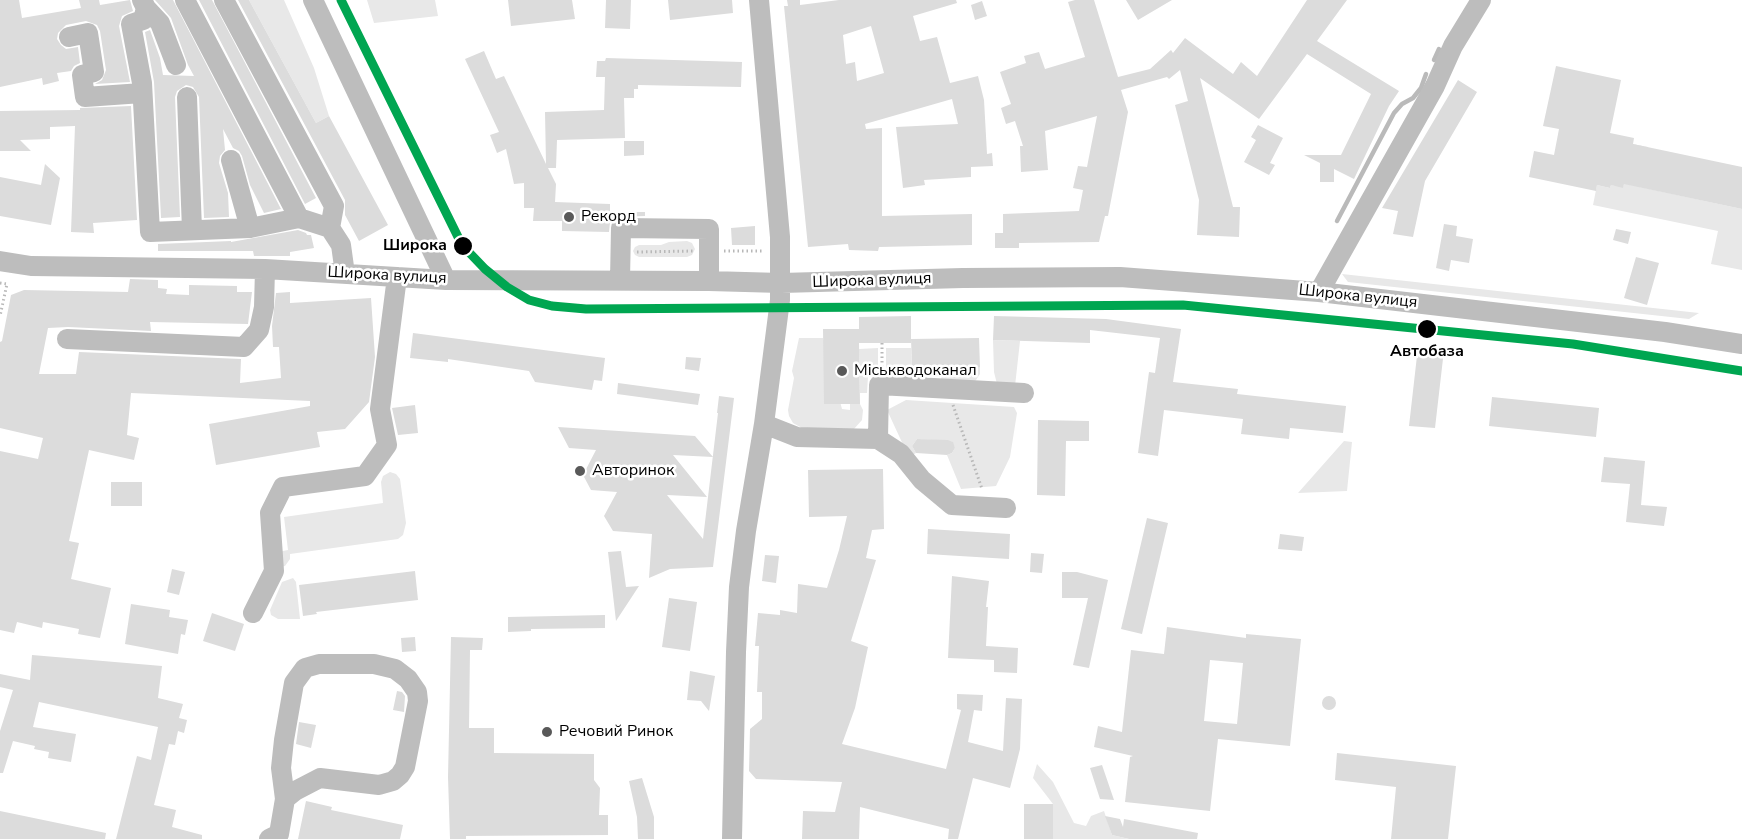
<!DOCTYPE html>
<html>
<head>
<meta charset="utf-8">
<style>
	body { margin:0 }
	canvas { display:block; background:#fff }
</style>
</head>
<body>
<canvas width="1742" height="839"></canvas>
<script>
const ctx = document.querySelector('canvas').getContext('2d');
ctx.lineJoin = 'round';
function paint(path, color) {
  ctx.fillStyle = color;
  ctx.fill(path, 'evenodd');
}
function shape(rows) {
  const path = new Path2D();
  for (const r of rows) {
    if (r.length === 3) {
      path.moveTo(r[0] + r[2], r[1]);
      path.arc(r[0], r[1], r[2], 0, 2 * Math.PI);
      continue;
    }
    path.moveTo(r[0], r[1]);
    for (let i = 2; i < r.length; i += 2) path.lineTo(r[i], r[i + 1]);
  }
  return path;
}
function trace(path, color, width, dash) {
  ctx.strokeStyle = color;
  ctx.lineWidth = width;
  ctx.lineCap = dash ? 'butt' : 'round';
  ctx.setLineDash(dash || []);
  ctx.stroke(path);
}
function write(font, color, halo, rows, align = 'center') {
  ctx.font = font + ' "Nunito Sans",sans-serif';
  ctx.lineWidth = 5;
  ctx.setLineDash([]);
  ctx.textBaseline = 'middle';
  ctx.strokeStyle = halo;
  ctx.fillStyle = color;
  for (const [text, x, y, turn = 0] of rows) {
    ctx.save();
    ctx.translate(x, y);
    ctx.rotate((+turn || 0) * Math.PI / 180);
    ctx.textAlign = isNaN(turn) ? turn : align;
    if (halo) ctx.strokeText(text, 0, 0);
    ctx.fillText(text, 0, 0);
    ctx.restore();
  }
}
paint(shape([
	[249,0,284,0,314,68,329,116,316,123],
	[367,0,435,0,438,16,374,23],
	[1633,144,1648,147,1640,187,1742,209,1742,270,1711,264,1718,231,1593,205,1597,185,1610,188,1611,185,1623,187],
	[687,241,692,243,695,249,692,255,687,257,639,257,635,255,633,251,635,247,639,245,661,245,669,242],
	[1342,274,1699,313,1689,319,1348,282],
	[799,338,823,338,842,409,850,410,850,404,860,404,863,410,862,420,854,429,802,428,793,423,789,416,788,410,794,378,792,371],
	[993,340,1020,341,1015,386,997,384,994,372],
	[878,348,878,375,868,376,867,393,860,393,859,349],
	[886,348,911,348,912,367,927,367,927,380,886,378],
	[941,367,980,367,980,374,974,383,941,381],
	[906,400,1014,407,1017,413,1010,457,996,486,961,489,947,455,952,453,955,448,951,441,917,439,912,446,916,453,911,456,906,451,887,410],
	[1344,441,1352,442,1347,491,1298,493],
	[390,472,396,474,400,479,406,523,403,535,398,539,290,554,290,559,285,566,280,567,278,552,288,550,284,517,383,503,381,482,383,476],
	[293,578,296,582,300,619,278,619,271,615,270,610,282,582],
	[1037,764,1053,782,1074,823,1086,826,1091,816,1104,811,1112,835,1129,839,1053,839,1053,804,1033,778]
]), '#e8e8e8');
trace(shape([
	[1434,60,1439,49],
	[1337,221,1394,113,1402,104,1413,98,1421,88,1426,74]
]), '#bababa', 4.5);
paint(shape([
	[0,0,19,0,22,18,81,8,79,0,99,0,100,5,130,0,133,11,122,16,119,26,130,82,95,84,102,80,106,70,100,31,97,25,86,21,66,25,58,33,57,39,61,45,66,49,78,47,80,63,74,66,71,71,57,73,59,81,43,85,42,78,0,87],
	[155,0,173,0,281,209,264,213,250,185,242,156,239,151,233,148,223,129,225,150,220,156,219,163,228,193,229,217,204,218,199,97,193,87,186,85,177,91,175,97,180,217,161,218,154,82,145,32,150,30,160,58,163,75,194,76,188,65,171,18],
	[199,0,212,0,316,198,305,204],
	[238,0,249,0,316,123,329,116,388,225,359,241,345,215,345,200],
	[508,0,572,0,575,19,511,26],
	[606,0,631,0,630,29,605,28],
	[668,0,732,0,733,13,670,20],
	[787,0,800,0,800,5,839,0,956,0,957,3,913,16,920,41,937,37,950,83,978,76,984,100,987,154,992,153,993,166,971,167,971,177,924,180,925,185,903,188,896,127,958,124,952,99,865,124,866,129,882,128,882,216,972,214,972,245,879,247,878,251,849,250,848,244,808,247,784,6,788,6],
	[871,26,884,73,857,81,855,62,846,64,843,35],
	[1075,0,1094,0,1118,77,1150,69,1171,50,1173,53,1185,38,1233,74,1241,62,1257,76,1307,0,1347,0,1317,41,1399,91,1389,106,1354,179,1334,169,1334,182,1320,182,1320,163,1304,155,1341,155,1371,94,1307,54,1259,119,1200,78,1233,207,1240,207,1239,237,1197,235,1199,200,1175,105,1188,101,1180,70,1169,79,1167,77,1121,90,1128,112,1108,216,1105,216,1099,242,1019,243,1019,248,995,248,995,233,1003,233,1003,214,1079,211,1083,190,1073,188,1078,166,1087,167,1097,116,1045,131,1048,170,1021,172,1020,146,1023,146,1015,121,1006,124,1001,108,1011,104,1000,72,1026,63,1024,56,1039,52,1045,69,1085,57,1068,2],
	[1126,0,1172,0,1138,20],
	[982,1,987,16,975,20,971,5],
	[484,51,496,79,504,76,546,164,545,112,604,110,605,77,596,77,597,61,605,61,606,58,742,62,741,87,638,85,638,89,634,89,634,98,624,98,625,138,557,140,556,168,548,168,556,184,555,202,610,204,610,212,645,212,645,216,616,217,610,222,609,232,562,231,562,221,533,221,534,208,524,208,524,183,514,184,506,149,497,153,490,135,499,132,465,59],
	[1556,66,1621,80,1610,133,1634,138,1633,144,1742,167,1742,209,1624,184,1623,188,1611,185,1610,188,1597,185,1596,191,1529,177,1534,151,1554,155,1559,129,1543,126],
	[1458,80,1477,92,1425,181,1413,237,1393,234,1398,211,1382,208],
	[131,106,137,220,93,223,94,233,71,232,75,126,50,127,50,139,20,140,31,151,0,151,0,111,80,110,80,108],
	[1258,125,1283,138,1270,163,1275,165,1269,175,1244,162,1256,140,1251,137],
	[624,141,644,141,644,155,624,156],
	[45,164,60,178,51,225,0,216,0,177,41,185],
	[1444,224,1457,226,1456,236,1473,239,1469,263,1451,260,1449,271,1436,268],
	[755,226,755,245,732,245,731,228],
	[1616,229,1631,232,1628,244,1613,240],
	[298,230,306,233,307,235,311,235,314,248,290,252,290,256,254,256,253,251,158,251,158,244,231,241,231,242],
	[1636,257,1659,263,1647,305,1624,298],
	[130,279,158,280,158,288,167,289,166,294,189,295,189,285,237,286,237,292,252,292,248,324,150,322,151,331,68,327,48,328,39,374,76,374,79,352,241,359,240,383,281,378,279,347,273,347,272,326,276,293,290,292,290,303,371,298,375,357,369,402,345,429,317,432,320,447,216,465,209,424,310,406,310,401,131,393,127,435,139,438,134,460,89,450,69,541,79,543,71,579,111,588,100,638,78,634,79,629,43,622,42,628,17,622,14,633,0,630,0,451,38,459,43,438,0,428,0,342,2,341,11,295,24,290,128,292],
	[911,316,911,343,859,343,860,404,824,404,823,329,859,329,859,317],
	[994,316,1106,319,1181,329,1173,382,1238,389,1237,394,1346,406,1343,433,1290,428,1289,439,1241,434,1243,419,1164,410,1158,456,1138,453,1149,372,1155,373,1160,338,1090,330,1090,343,993,340],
	[413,333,605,358,602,381,594,380,592,390,535,382,529,371,448,359,448,362,410,358],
	[979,338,980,367,912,368,911,339],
	[1418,347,1444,350,1435,428,1409,426],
	[686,357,701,358,699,371,685,369],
	[618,383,700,394,698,405,617,394],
	[719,396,734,398,713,567,670,569,649,578,652,534,613,531,604,516,617,492,591,490,583,475,596,450,569,448,558,427,695,436,713,457,673,455,707,497,667,495,703,539,718,413,717,413],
	[1492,397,1599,408,1596,437,1489,426],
	[415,405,418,433,398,435,392,408],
	[1038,420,1089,421,1089,441,1066,441,1065,496,1037,495],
	[917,439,948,440,953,442,955,448,952,453,947,455,916,453,912,446],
	[1604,457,1645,461,1641,505,1667,507,1664,526,1626,522,1630,484,1601,482],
	[883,469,884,529,872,530,866,558,876,560,851,641,868,647,855,708,842,744,946,769,961,710,957,709,957,694,983,695,982,711,974,710,968,742,1003,751,1006,698,1022,699,1020,749,1010,788,973,778,958,839,948,839,949,829,860,807,859,839,802,839,803,811,835,812,842,782,756,779,749,771,750,729,762,719,762,692,757,692,759,646,755,646,758,613,780,615,780,610,797,613,798,584,827,588,839,550,847,516,809,517,808,470],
	[111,482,142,482,142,506,111,506],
	[1147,518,1168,523,1142,634,1121,629],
	[928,529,1010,534,1009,559,927,554],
	[1280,534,1304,537,1302,551,1278,549],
	[621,551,626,587,639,586,616,621,608,552],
	[1031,553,1044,554,1042,573,1030,572],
	[765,555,779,556,776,583,762,581],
	[172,569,185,572,179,595,167,592],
	[415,571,418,600,316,612,317,614,303,616,299,585],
	[1062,572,1077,572,1108,580,1089,668,1073,665,1088,598,1062,598],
	[952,576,989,581,986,607,988,607,986,646,1018,648,1017,673,994,672,994,660,948,658],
	[669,598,697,602,690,651,662,647],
	[131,604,170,610,169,617,188,620,185,635,181,634,178,654,125,644],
	[212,613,244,624,235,651,203,641],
	[605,615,605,628,531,629,531,631,508,632,508,617],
	[1167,627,1246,638,1246,634,1301,639,1290,746,1218,739,1210,811,1125,802,1130,757,1133,756,1094,747,1098,726,1122,732,1131,650,1164,654],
	[1210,660,1243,663,1237,724,1204,721],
	[415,637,416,651,402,652,401,638],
	[451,637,483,638,482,650,470,650,469,728,494,728,494,753,594,754,594,780,600,788,599,815,608,815,608,835,466,836,466,839,450,839,448,777],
	[32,655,162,666,158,698,183,704,179,718,187,720,184,733,178,731,175,745,169,744,154,805,176,810,172,827,202,835,202,839,116,839,137,756,151,760,158,727,39,702,33,727,76,734,71,762,48,758,49,752,34,749,35,746,13,741,3,773,0,773,0,731,13,690,0,687,0,674,30,680],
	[690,671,715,676,709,711,701,701,687,700],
	[397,691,402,692,405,696,404,712,393,710],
	[1329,703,7],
	[299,722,316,725,311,748,296,744],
	[1337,753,1456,766,1448,839,1391,839,1396,787,1335,780],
	[1102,765,1114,800,1100,799,1090,768],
	[642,778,654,817,654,839,638,839,637,817,629,781],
	[306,801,332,807,331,810,403,825,400,839,298,839],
	[1024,804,1053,804,1053,839,1024,839],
	[0,811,106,833,105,839,0,839],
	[1105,816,1120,819,1123,827,1124,819,1198,833,1197,839,1129,839,1112,835]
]), '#dcdcdc');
trace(shape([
	[724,251,763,251],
	[637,252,694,251],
	[0,283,7,284,0,316],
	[882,343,882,368],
	[953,405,982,489]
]), '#b8b8b8', 3, [1.5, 3]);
trace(shape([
	[142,0,146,8,143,20,131,24,142,83,150,232,250,228,299,218],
	[185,0,299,218,330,228,341,245,345,274],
	[224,0,334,206,330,228],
	[313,0,446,280],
	[146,8,160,23,176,65],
	[69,37,88,33,94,72,82,75,85,97,142,93],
	[187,97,192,230],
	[231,160,250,228],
	[0,261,31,266,265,269,446,280,709,281,781,283,963,278,1120,277,1319,292,1665,332,1742,344],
	[620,280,621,228,709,229,709,281],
	[1319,292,1435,86,1453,46,1481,0],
	[67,339,244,347,259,330,264,307,265,269],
	[764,424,797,437,878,439,879,385,1024,393],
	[878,439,901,454,922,480,952,505,1006,508],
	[253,613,274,571,270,513,283,487,365,476,387,445,380,409,397,277],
	[269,839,279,834,285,799,281,768,284,740,294,683,305,668,319,664,374,664,395,669,408,679,417,692,418,701,405,767,400,775,393,781,379,785,320,778,295,791,285,799],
	[732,839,736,652,739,587,746,531,764,424,780,300,780,237,759,0]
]), '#bdbdbd', 20);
trace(shape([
	[341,0,462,245,485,269,507,287,529,300,552,306,586,309,1183,305,1573,344,1742,371]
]), '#00a651', 9);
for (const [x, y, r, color] of [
	[569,217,6,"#595959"],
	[463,246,10,"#000"],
	[1427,329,10,"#000"],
	[842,371,6,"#595959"],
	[580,471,6,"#595959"],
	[547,732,6,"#595959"]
]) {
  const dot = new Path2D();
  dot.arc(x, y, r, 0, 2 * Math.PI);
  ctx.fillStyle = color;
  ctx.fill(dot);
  trace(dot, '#fff', 2);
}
write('16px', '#000', '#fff', [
	["Рекорд",581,217],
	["Міськводоканал",854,371],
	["Авторинок",592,471],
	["Речовий Ринок",559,732]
], 'left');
write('bold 16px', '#000', '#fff', [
	["Широка",447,246],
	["Автобаза",1427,352,"center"]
], 'right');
write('16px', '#000', '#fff', [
	["Широка вулиця",387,276,3],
	["Широка вулиця",872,281,-2],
	["Широка вулиця",1358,297,6]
]);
</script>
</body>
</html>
